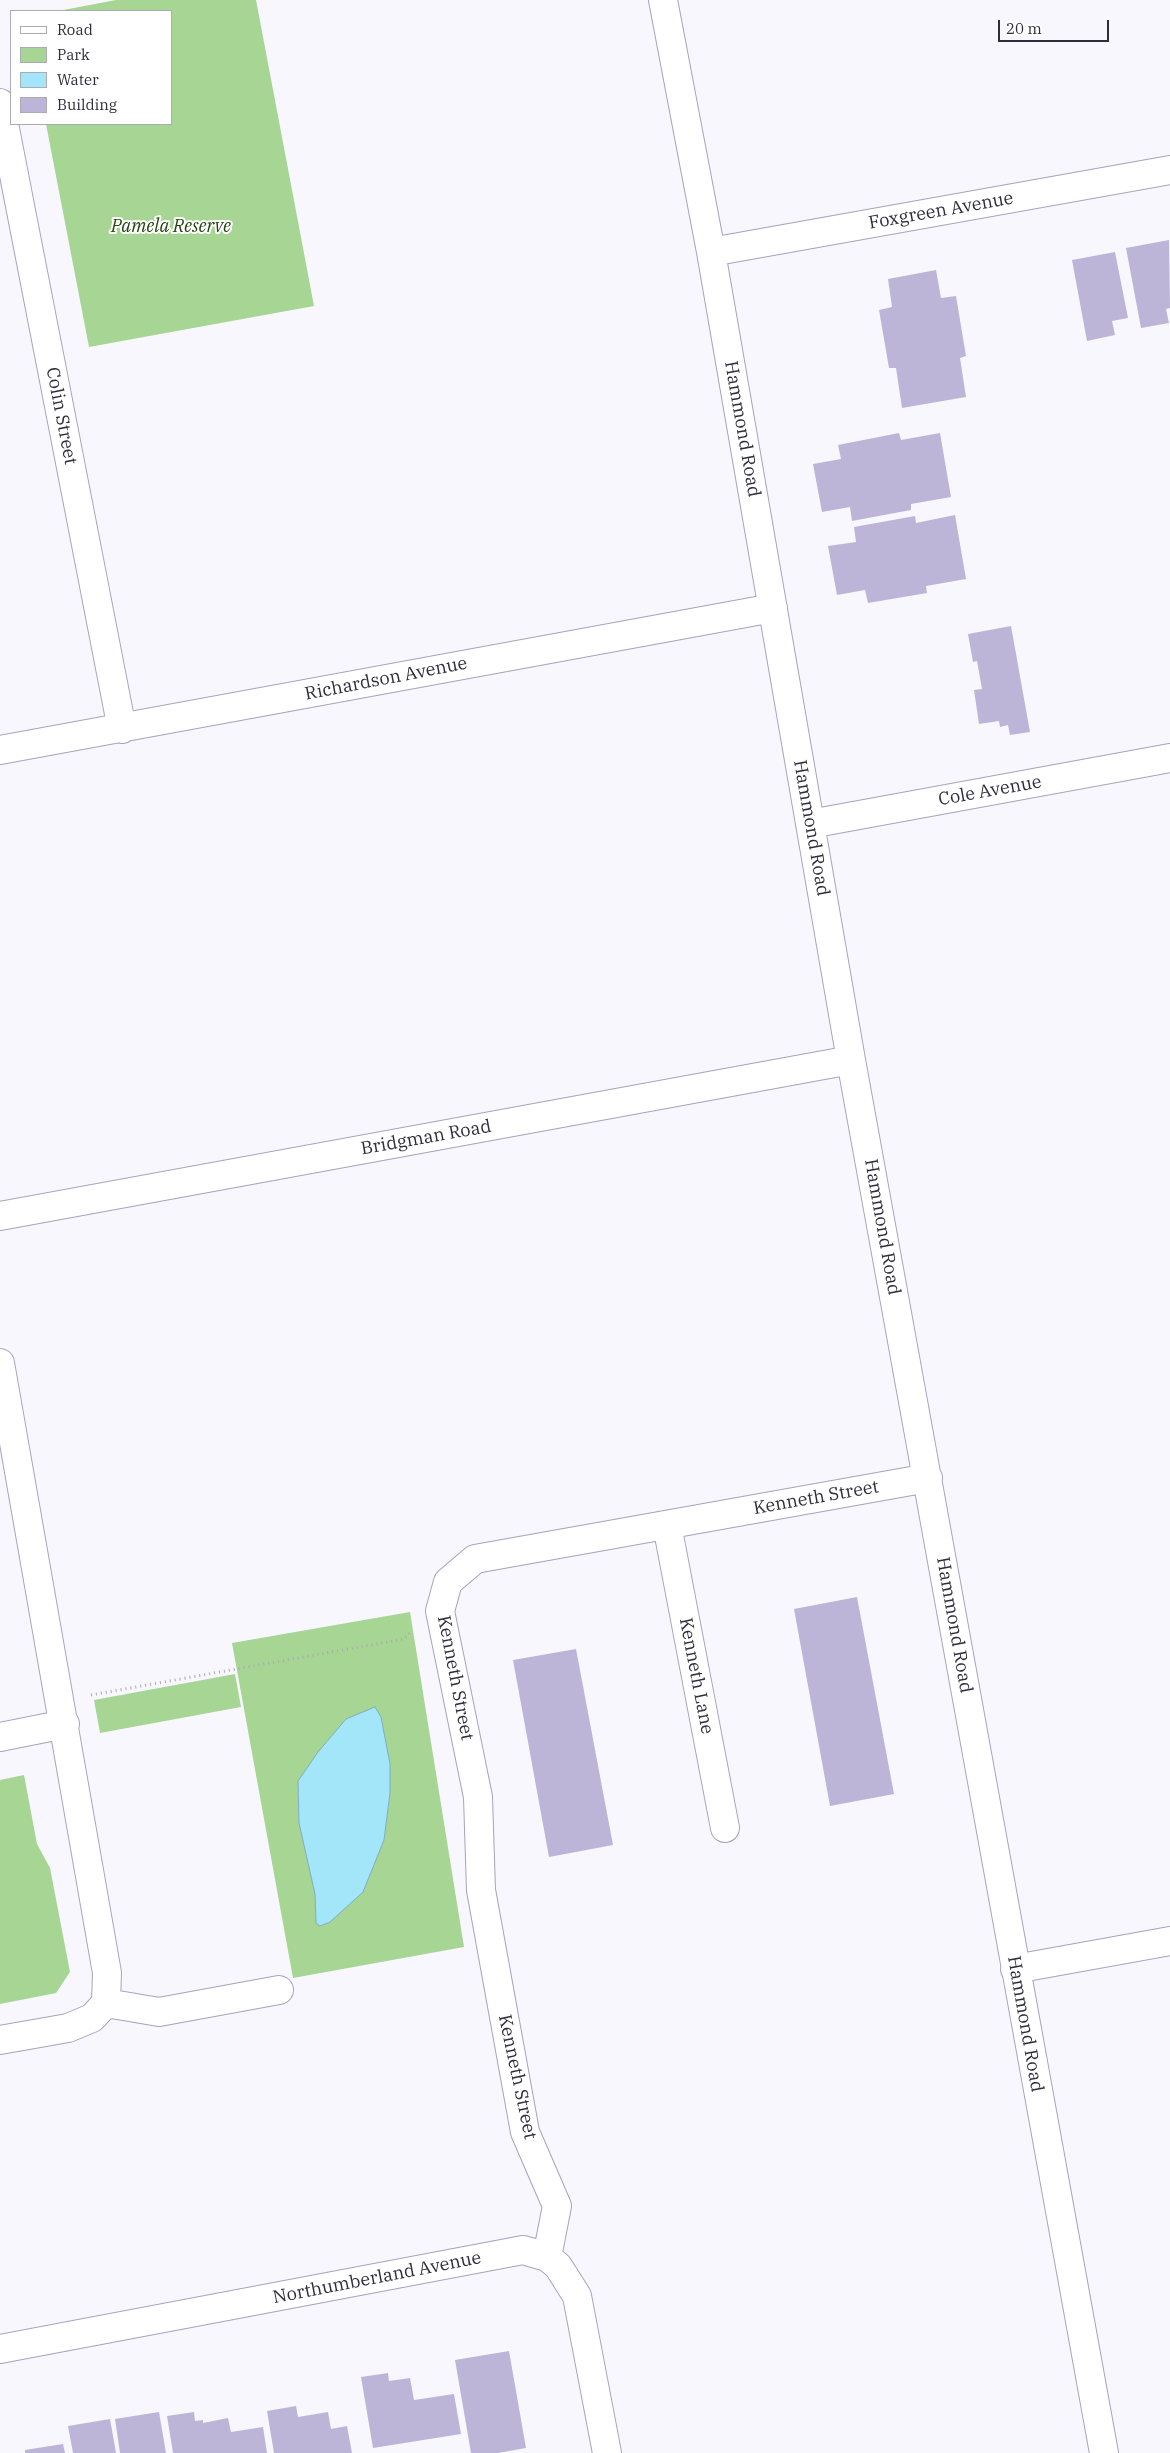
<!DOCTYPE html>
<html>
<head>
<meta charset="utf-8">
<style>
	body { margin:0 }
	#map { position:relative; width:1170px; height:2453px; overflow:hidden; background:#f8f7fe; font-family:"IBM Plex Serif",serif }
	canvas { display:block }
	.legend { position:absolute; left:10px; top:10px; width:162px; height:115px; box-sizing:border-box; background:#fff; border:1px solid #acabb1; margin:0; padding:6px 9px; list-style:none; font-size:15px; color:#302d3b }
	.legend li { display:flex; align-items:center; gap:10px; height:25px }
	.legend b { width:25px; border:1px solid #acabb1 }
	.scale { position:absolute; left:998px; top:20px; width:111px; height:22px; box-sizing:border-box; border:2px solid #302d3b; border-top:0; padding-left:6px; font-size:15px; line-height:18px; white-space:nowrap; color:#302d3b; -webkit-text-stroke:4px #fff; paint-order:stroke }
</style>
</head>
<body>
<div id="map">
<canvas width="1170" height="2453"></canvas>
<ul class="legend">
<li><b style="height:6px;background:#fff"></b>Road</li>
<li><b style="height:14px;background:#a7d593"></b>Park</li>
<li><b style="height:14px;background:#a3e6f9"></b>Water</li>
<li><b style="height:14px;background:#bcb5d7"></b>Building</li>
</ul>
<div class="scale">20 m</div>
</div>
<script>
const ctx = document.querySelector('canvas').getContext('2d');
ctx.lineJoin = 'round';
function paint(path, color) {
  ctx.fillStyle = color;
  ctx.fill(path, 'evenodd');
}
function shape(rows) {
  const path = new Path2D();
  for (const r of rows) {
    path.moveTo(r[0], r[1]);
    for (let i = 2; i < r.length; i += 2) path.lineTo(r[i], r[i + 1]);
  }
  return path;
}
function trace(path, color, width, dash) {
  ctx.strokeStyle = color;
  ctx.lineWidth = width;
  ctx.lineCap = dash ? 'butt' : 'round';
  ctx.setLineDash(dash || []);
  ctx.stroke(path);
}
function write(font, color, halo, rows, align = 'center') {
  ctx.font = font + ' "IBM Plex Serif",serif';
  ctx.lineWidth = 4;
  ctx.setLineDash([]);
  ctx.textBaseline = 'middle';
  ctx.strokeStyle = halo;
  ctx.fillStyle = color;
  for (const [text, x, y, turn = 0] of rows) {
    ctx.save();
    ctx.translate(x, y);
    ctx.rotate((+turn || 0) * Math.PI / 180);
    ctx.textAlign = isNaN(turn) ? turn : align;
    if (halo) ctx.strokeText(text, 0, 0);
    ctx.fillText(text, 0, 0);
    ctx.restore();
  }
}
paint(shape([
	[116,0,256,0,314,306,89,347,46,124,171,124,171,11,58,11],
	[410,1612,464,1947,293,1978,232,1643],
	[235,1674,241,1707,100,1733,94,1700],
	[24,1775,37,1844,50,1868,70,1972,56,1993,0,2004,0,1780]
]), '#a7d593');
const water = shape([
	[375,1707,381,1717,390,1764,390,1793,384,1840,363,1892,330,1922,320,1926,316,1923,315,1894,299,1823,298,1781,318,1752,346,1719,375,1707]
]);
paint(water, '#a3e6f9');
trace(water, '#80aec0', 1);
paint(shape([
	[1169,240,1170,308,1166,309,1169,323,1141,328,1126,248],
	[1115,252,1128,318,1112,321,1115,335,1087,341,1072,260],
	[936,270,941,298,956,296,966,356,960,358,966,397,902,408,896,368,889,368,879,310,892,307,888,279],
	[899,433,901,440,940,433,951,497,911,504,911,510,852,521,850,507,822,512,813,464,841,459,838,445],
	[955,515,966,579,926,586,927,593,868,603,865,590,837,595,828,546,856,542,854,527,915,516,916,523],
	[1011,626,1030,732,1010,735,1008,725,1000,727,999,721,979,724,974,690,982,689,977,661,973,662,968,634],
	[857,1597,894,1794,830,1806,794,1609],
	[576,1649,613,1845,549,1857,513,1660],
	[509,2351,526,2448,498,2453,471,2453,455,2360],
	[388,2373,389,2381,410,2378,414,2400,454,2394,461,2434,373,2448,361,2377],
	[296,2406,298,2417,328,2412,331,2429,347,2426,352,2453,274,2453,267,2411],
	[159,2412,166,2453,120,2453,115,2419],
	[194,2412,195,2421,203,2420,203,2423,228,2418,231,2432,263,2427,267,2453,173,2453,167,2416],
	[110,2419,116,2453,73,2453,68,2426],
	[63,2444,65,2453,25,2453,25,2450]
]), '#bcb5d7');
const minor = shape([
	[663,0,711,252,851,1060,1104,2453],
	[0,103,122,729],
	[711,252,1170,170],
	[0,750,773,608],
	[810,824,1170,758],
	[0,1216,851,1060],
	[0,1363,107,1973,106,2003,92,2018,68,2028,0,2040],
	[667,1525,725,1828],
	[0,1737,65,1724],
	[1015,1969,1170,1941],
	[106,2003,159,2012,279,1990],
	[547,2257,557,2206,525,2132,481,1890,478,1797,440,1611,448,1582,475,1559,928,1478],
	[0,2349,523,2250,547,2257,558,2266,577,2296,607,2453]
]);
trace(minor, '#a8a1c2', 30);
trace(shape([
	[91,1695,404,1639,410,1633]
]), '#aaa8b2', 3, [1, 4]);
trace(minor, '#fff', 28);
write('18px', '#302d3b', '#fff', [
	["Foxgreen Avenue",941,211,-10],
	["Colin Street",61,416,79],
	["Hammond Road",742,429,80],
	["Richardson Avenue",386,679,-11],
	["Cole Avenue",990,791,-10],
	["Hammond Road",811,828,80],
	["Bridgman Road",426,1138,-10],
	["Hammond Road",882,1227,80],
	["Kenneth Street",816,1498,-10],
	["Hammond Road",954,1625,80],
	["Kenneth Lane",696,1676,79],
	["Kenneth Street",455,1678,79],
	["Hammond Road",1025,2024,80],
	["Kenneth Street",517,2077,78],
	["Northumberland Avenue",377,2278,-11]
]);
write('italic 18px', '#22440e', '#fff', [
	["Pamela Reserve",171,227]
]);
</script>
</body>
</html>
